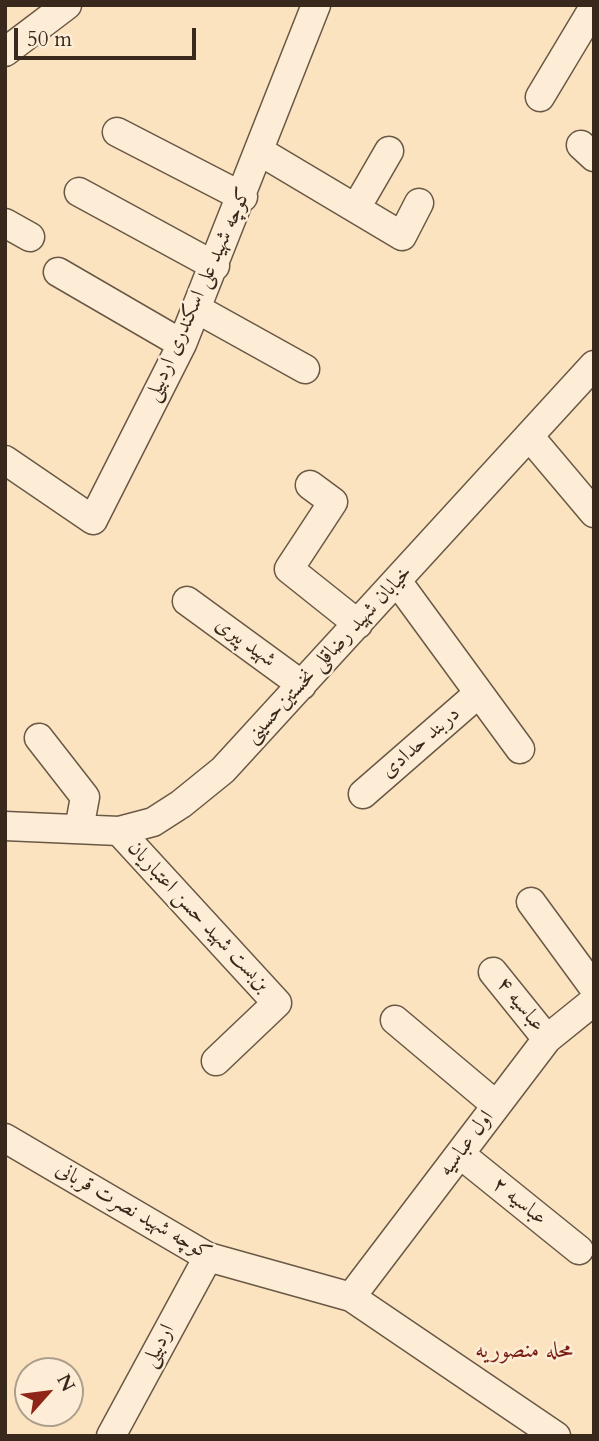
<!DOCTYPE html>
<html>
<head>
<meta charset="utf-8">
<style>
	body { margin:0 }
	#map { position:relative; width:599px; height:1441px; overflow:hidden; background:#fce3c0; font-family:Cardo,serif }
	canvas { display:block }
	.frame { position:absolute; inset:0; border:7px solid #38291c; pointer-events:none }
	.north { position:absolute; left:14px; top:1357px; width:70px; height:70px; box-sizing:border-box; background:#fdedd6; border:2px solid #ae9f8c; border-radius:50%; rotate:62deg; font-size:19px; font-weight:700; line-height:28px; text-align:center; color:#38291c }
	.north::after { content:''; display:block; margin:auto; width:24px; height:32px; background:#8f2418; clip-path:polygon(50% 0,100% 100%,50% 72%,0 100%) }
	.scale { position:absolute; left:14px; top:28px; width:182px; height:32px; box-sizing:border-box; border:4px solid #38291c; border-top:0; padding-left:9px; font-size:21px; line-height:24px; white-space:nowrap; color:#38291c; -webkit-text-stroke:5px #fdedd6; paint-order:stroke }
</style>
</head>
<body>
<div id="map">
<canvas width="599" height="1441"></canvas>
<div class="frame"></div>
<div class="north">N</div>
<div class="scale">50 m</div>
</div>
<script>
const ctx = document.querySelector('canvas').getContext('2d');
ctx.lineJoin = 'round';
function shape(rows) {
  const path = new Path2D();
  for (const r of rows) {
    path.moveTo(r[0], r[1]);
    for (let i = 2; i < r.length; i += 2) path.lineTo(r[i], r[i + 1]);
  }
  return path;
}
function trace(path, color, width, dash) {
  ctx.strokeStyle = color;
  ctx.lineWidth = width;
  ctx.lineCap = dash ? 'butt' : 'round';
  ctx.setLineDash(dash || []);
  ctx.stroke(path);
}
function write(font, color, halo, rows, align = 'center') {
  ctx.font = font + ' Cardo,Amiri,serif';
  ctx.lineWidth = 5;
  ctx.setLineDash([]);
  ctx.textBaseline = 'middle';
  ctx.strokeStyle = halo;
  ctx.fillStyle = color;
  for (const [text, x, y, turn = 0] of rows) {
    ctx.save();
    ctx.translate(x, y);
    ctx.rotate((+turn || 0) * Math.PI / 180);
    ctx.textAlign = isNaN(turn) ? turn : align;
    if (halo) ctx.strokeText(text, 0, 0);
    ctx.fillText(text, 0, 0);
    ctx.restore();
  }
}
const street = shape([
	[5,52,67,5],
	[540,97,591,12],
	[117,132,243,197],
	[581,145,594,157],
	[261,152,402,236,419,203],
	[79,192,215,266],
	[356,208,389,151],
	[5,223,30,237],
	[58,272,182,344],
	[197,309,305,369],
	[529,436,594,513],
	[5,460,93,520,182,344,316,5],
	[310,485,333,502,289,569,358,624],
	[397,581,520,749],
	[187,601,302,685],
	[39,738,85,797,79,829],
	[363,794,479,693],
	[5,826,119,831,153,822,181,804,223,770,594,365],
	[119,831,277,1003,216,1061],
	[531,902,594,988],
	[493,972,547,1039],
	[395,1020,496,1105],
	[5,1138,208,1257,351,1297,556,1436],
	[460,1154,579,1250],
	[351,1297,547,1039,594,1001],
	[111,1436,208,1257]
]);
trace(street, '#695845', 31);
trace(street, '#fdedd6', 28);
write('21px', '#38291c', '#fdedd6', [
	["کوچه شهید علی اسکندری اردبیلی",199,295,-66],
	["شهید پیری",245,643,36],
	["خیابان شهید رضاقلی نخستین‌حسینی",329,655,-47],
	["دربند حدادی",421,743,-41],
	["بن‌بست شهید حسن اعتباریان",198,917,47],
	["عباسیه ۴",520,1005,51],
	["اول عباسیه",467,1144,-53],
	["عباسیه ۲",519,1202,39],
	["کوچه شهید نصرت قربانی",133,1212,30],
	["اردبیلی",159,1346,-62]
]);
write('23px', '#7a1f14', '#fdedd6', [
	["محله منصوریه",524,1352]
]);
</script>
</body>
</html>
